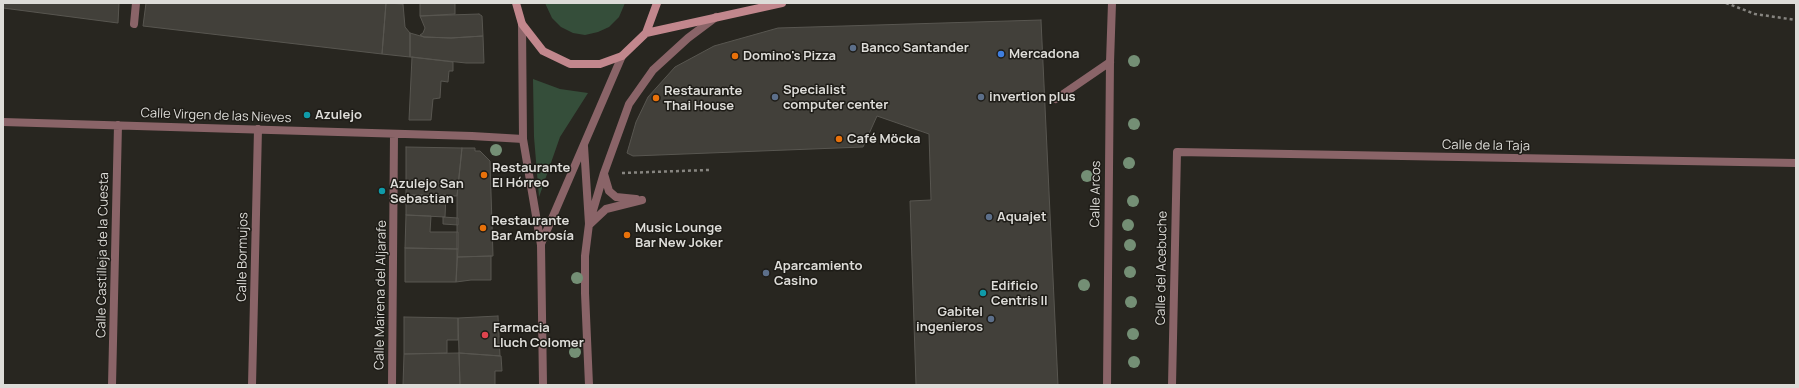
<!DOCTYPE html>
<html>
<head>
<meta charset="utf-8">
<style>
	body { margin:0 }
	#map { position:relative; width:1799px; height:388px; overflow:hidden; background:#282620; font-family:Manrope,sans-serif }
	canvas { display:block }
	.frame { position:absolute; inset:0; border:4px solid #dddcd8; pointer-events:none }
</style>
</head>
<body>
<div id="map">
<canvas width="1799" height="388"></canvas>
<div class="frame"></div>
</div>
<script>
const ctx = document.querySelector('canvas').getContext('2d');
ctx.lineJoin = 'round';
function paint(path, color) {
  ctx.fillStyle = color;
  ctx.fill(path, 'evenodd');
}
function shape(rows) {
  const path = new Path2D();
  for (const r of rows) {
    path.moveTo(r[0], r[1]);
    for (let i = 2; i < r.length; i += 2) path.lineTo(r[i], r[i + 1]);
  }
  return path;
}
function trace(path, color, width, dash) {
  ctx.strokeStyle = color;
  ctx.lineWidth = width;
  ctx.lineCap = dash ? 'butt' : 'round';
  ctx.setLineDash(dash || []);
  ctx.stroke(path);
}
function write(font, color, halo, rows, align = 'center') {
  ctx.font = font + ' Manrope,sans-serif';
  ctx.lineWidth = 3;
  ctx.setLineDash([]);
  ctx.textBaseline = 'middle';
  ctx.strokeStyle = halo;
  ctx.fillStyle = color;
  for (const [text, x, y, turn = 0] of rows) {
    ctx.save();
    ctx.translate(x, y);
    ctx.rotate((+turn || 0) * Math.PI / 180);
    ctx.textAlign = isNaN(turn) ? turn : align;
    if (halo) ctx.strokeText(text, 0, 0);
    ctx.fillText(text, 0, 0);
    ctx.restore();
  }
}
paint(shape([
	[545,3,625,3,619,17,609,27,598,32,585,35,573,33,561,27,552,18],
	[533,79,560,89,588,93,560,137,539,197,534,137]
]), '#354e3a');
const building = shape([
	[3,3,119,3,118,23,3,8,3,3],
	[146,3,386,3,382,54,143,26,146,3],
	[386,3,403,4,405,27,410,33,410,57,382,54,386,3],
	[420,3,455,3,455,14,420,16,420,3],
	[479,14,482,16,483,36,451,38,424,37,420,35,423,33,425,28,420,16,479,14],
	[1041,20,1058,385,916,385,910,201,931,200,929,134,877,116,863,147,633,156,627,153,636,122,648,97,675,67,714,46,778,28,1041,20],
	[410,33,424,37,451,38,483,36,484,63,466,63,410,57,410,33],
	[412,57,453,62,453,71,449,71,448,82,441,81,440,98,433,99,431,120,409,120,412,57],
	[406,147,462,148,457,196,406,195,406,147],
	[462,148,475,148,475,151,480,151,490,161,493,256,457,257,457,196,462,148],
	[406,195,446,195,445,217,406,215,406,195],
	[406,215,431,216,430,232,458,232,458,249,405,248,406,215],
	[443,217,458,218,458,225,443,224,443,217],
	[405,248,458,249,456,282,405,282,405,248],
	[491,256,491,280,471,280,456,282,457,257,491,256],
	[498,316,500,356,459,353,458,318,498,316],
	[404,317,458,318,458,340,447,340,447,353,404,354,404,317],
	[459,353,460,385,403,385,404,354,459,353],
	[459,353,501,356,502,371,495,371,495,385,460,385,459,353]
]);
paint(building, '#42403a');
trace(building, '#585650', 1);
trace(shape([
	[1726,3,1755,14,1796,20],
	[622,173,709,170]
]), '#878580', 2.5, [3, 3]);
trace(shape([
	[1056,99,1110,62],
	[584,146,589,224,585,256,585,293,589,385],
	[604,174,609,191,616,197,636,199],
	[589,224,604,173,629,104,653,70,688,38,716,17],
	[590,224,606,209,642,200]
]), '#8a6468', 8);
trace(shape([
	[134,24,136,3]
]), '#8a6468', 8);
trace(shape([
	[3,122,472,136,523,139],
	[112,385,118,125],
	[252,385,258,129],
	[392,385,394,134],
	[1107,385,1110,62,1112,3],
	[1172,385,1177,152,1796,163]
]), '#8a6468', 8);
trace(shape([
	[522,24,523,139,541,245,543,385],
	[541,244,622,56]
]), '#8a6468', 8);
trace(shape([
	[516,3,522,24,543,51,570,64,600,64,622,56,646,33,657,3],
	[646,33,782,3]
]), '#c2878d', 8);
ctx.fillStyle = '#748f75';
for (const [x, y] of [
	[1134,61],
	[1134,124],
	[496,150],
	[1129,163],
	[1087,176],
	[1133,201],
	[1128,225],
	[1130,245],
	[1130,272],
	[577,278],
	[1084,285],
	[1131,302],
	[1133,334],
	[575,352],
	[1134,362]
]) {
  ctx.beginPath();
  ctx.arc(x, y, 6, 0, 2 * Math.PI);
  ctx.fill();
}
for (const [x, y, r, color] of [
	[853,48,4,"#5c6f8a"],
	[1001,54,4,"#3f7fe0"],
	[735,56,4,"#e8710a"],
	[775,97,4,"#5c6f8a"],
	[981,97,4,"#5c6f8a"],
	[656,98,4,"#e8710a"],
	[307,115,4,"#0f9aa8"],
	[839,139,4,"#e8710a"],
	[484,175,4,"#e8710a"],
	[382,191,4,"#0f9aa8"],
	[989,217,4,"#5c6f8a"],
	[483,228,4,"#e8710a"],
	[627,235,4,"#e8710a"],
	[766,273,4,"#5c6f8a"],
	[983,293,4,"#0f9aa8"],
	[991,319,4,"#5c6f8a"],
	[485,335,4,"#e0444e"]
]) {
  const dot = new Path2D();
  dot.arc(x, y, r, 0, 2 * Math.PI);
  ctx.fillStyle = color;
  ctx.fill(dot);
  trace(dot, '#1e1c17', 1.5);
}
write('bold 13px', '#dddcd8', '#1e1c17', [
	["Banco Santander",861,48],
	["Mercadona",1009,54],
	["Domino's Pizza",743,56],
	["Specialist",783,90],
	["computer center",783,105],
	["Restaurante",664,91],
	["Thai House",664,106],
	["invertion plus",989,97],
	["Azulejo",315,115],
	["Café Möcka",847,139],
	["Restaurante",492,168],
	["El Hórreo",492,183],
	["Azulejo San",390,184],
	["Sebastian",390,199],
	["Aquajet",997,217],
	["Restaurante",491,221],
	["Bar Ambrosía",491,236],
	["Music Lounge",635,228],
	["Bar New Joker",635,243],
	["Aparcamiento",774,266],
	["Casino",774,281],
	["Edificio",991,286],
	["Centris II",991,301],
	["Gabitel",983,312,"right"],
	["ingenieros",983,327,"right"],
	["Farmacia",493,328],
	["Lluch Colomer",493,343]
], 'left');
write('13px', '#dddcd8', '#1e1c17', [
	["Calle Virgen de las Nieves",216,116,2],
	["Calle de la Taja",1486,146,1],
	["Calle Arcos",1096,194,-89],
	["Calle Castilleja de la Cuesta",103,255,-89],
	["Calle Bormujos",243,257,-89],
	["Calle del Acebuche",1162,268,-89],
	["Calle Mairena del Aljarafe",381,295,-89]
]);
</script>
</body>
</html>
